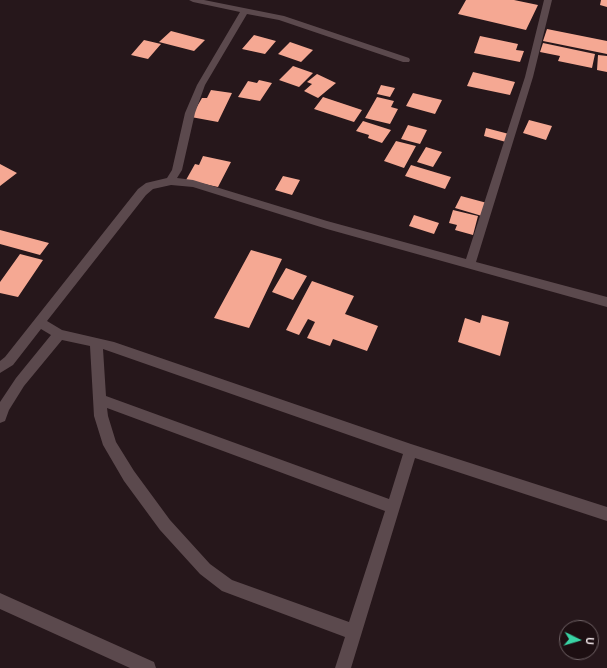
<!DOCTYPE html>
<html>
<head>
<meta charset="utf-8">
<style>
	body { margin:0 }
	#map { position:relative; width:607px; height:668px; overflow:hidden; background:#26171b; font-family:"DM Sans",sans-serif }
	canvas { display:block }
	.north { position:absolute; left:559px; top:620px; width:40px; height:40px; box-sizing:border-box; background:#1d0f12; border:1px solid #6f6265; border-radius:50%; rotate:95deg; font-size:11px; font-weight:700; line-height:16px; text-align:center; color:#eadfe2 }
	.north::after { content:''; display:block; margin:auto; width:14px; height:18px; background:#39d4a5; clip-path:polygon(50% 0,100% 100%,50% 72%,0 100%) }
</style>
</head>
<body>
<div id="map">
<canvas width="607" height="668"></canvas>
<div class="north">U</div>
</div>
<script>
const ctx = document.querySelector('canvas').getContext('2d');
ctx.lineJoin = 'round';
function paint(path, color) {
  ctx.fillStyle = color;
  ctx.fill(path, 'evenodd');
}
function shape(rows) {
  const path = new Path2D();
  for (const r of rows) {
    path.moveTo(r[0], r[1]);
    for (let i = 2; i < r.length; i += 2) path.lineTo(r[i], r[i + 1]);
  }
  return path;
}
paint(shape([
	[466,0,514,0,538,5,526,30,458,14],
	[601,0,607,0,607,7,600,5],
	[547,29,607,41,607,54,543,41],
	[171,31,205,40,194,51,159,42],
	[254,35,276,41,265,54,242,49],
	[480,36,518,44,516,50,524,51,520,62,474,53],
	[144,40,161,44,148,59,131,55],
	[290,42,313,50,301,62,278,54],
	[543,43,595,54,592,68,558,61,560,56,540,52],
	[598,55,607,56,607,72,597,70],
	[293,66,313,73,299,87,279,80],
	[473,72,515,82,510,95,467,86],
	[317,74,336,83,318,98,304,91,312,84,307,82],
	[259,80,272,83,260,101,238,97,248,81,257,83],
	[381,85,395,88,390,97,377,94],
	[211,90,232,93,218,122,191,117,202,98,207,98],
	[413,93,442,100,435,114,406,106],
	[323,97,362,110,354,122,314,109],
	[377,97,394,101,391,107,398,109,390,124,365,118],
	[529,120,552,126,546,140,523,133],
	[363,121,391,130,382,143,368,138,369,135,356,131],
	[408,125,427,130,420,144,401,139],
	[486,128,509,134,506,142,484,136],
	[396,141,416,146,404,168,384,161],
	[426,147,442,152,433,167,417,162],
	[203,156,231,162,218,187,186,180,195,164,199,165],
	[0,164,17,173,0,186],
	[411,165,451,177,445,189,405,176],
	[283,176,300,180,292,195,275,190],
	[461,196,487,203,482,216,455,208],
	[453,210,478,216,473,235,455,230,457,225,449,223],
	[414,215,439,223,434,234,409,226],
	[0,230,49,243,40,255,0,244],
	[251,250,282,259,249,328,214,318],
	[20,254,43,260,18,297,0,293,0,282],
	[286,268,307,276,293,300,272,292],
	[312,281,354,296,345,314,378,326,367,351,333,339,330,346,307,338,315,322,308,319,299,335,286,330],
	[482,315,509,322,500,356,458,342,465,318,480,323]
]), '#f5a893');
paint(shape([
	[189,0,204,0,284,16,409,58,410,60,409,62,403,62,279,20,247,14,205,85,195,113,182,170,177,178,193,180,327,221,466,259,525,77,544,0,552,0,533,77,476,262,607,297,607,307,327,229,193,187,171,185,153,189,146,195,47,321,62,330,114,342,411,444,607,507,607,521,415,458,351,668,335,668,345,637,222,591,200,574,160,530,124,481,103,445,94,416,90,346,62,340,24,386,9,410,5,421,0,423,0,402,16,378,51,335,41,329,13,365,0,373,0,361,5,357,138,189,146,183,167,178,172,170,185,113,197,85,240,12,193,2,189,0],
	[103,349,403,454,389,499,106,396,103,349],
	[107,408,385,511,349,622,232,580,210,564,170,520,134,471,116,442,108,416,107,408],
	[0,593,154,662,156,668,130,668,0,609,0,593]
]), '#5b494d');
</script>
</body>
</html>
